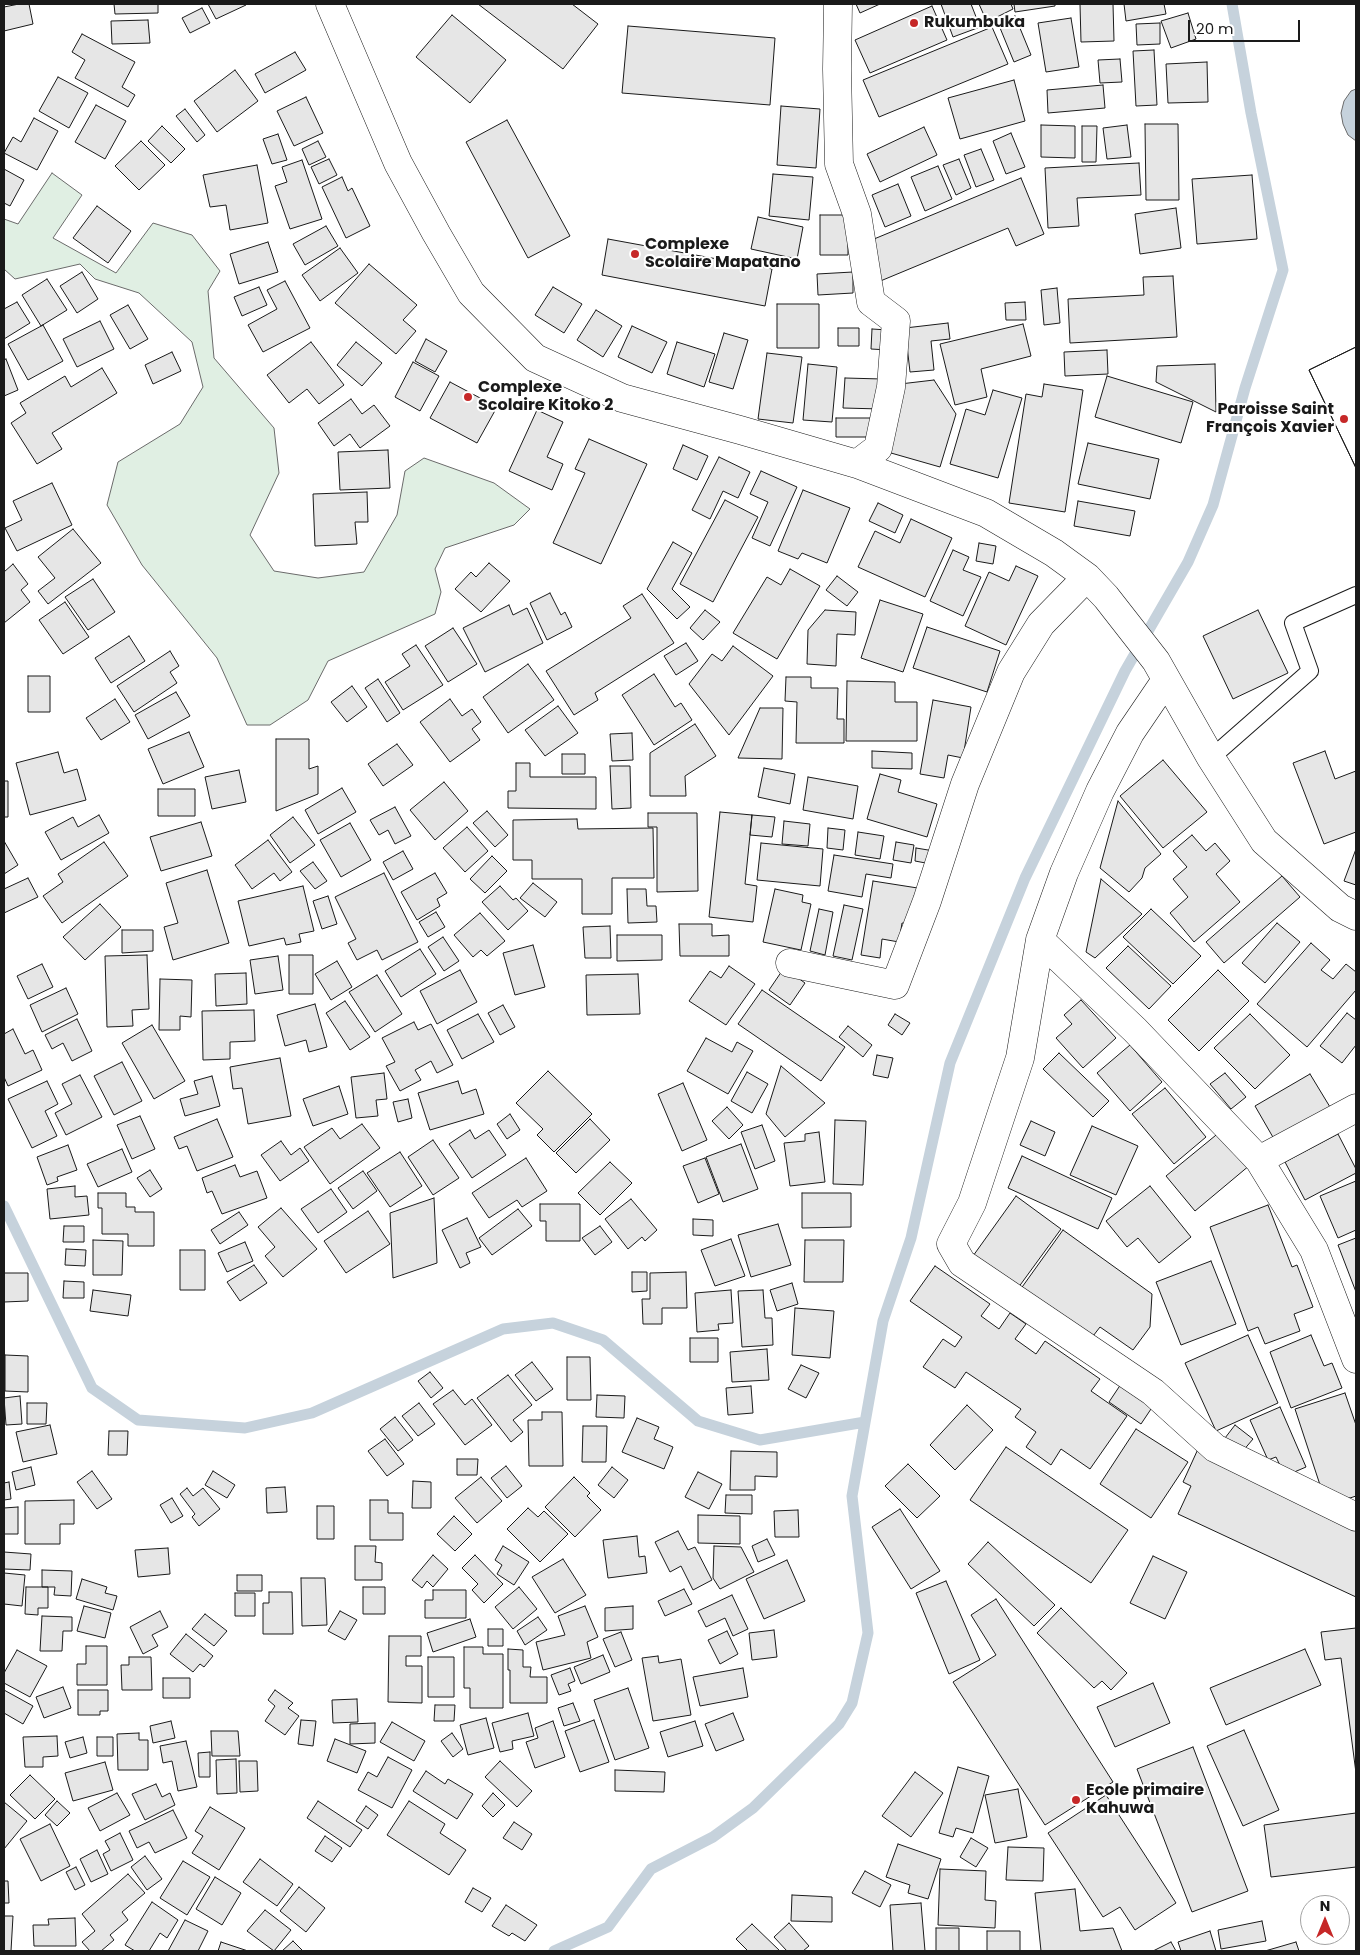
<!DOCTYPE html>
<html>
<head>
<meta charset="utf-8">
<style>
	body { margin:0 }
	#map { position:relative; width:1360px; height:1955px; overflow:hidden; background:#fff; font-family:Poppins,sans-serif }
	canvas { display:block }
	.frame { position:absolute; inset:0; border:5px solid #1a1a1a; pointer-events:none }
	.north { position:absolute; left:1300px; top:1895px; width:50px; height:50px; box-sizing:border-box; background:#fff; border:1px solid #a3a3a3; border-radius:50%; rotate:0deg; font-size:14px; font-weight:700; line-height:20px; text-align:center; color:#1a1a1a }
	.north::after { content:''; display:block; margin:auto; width:18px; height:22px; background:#c62828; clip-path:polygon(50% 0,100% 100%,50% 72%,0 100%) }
	.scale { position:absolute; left:1188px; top:20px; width:112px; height:22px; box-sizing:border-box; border:2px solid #1a1a1a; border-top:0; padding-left:6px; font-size:15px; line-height:18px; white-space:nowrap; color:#1a1a1a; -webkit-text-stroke:4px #fff; paint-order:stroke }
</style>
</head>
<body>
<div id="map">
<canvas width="1360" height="1955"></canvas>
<div class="frame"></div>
<div class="north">N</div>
<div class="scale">20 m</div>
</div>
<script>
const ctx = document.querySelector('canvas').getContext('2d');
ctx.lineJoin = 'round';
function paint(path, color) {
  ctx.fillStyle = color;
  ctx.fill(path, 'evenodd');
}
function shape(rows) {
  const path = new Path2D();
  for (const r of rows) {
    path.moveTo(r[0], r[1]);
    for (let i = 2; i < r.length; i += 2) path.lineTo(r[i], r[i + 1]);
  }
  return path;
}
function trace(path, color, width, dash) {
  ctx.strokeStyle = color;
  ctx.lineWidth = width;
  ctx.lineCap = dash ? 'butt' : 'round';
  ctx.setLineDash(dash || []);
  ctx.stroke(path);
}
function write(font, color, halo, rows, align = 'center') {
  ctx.font = font + ' Poppins,sans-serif';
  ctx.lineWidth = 4;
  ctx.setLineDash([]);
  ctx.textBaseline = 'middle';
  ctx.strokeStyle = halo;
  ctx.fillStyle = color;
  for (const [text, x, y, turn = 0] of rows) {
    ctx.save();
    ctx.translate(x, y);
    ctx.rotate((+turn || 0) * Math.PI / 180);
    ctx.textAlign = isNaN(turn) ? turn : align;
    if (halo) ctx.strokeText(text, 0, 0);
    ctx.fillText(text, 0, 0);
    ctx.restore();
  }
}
const green = shape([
	[52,173,82,195,53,238,116,273,153,223,192,235,220,271,208,291,214,358,274,428,279,473,250,535,274,571,318,578,364,572,397,515,405,471,424,458,494,483,530,509,514,525,445,548,435,569,441,592,435,614,328,661,308,700,270,725,247,725,217,658,142,565,107,505,118,462,180,424,203,387,192,342,139,293,95,279,80,264,15,279,4,269,4,219,18,224,52,173]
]);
paint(green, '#e0efe3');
trace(green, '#6a6a6a', 1);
const water = shape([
	[1356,89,1356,141,1348,135,1343,124,1341,113,1344,101,1351,91,1356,89]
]);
paint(water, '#c6d2dc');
trace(water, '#6a6a6a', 1);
trace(shape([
	[4,1206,92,1388,138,1420,245,1428,312,1413,503,1329,553,1323,603,1340,698,1421,760,1440,865,1422],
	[554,1951,608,1927,651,1869,713,1837,753,1808,839,1724,852,1703,868,1633,852,1496,883,1321,911,1238,950,1063,1025,878,1125,671,1188,562,1213,505,1245,388,1283,270,1251,113,1232,4]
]), '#c6d2dc', 11);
const building = shape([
	[19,4,29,4,33,24,4,31,4,7,19,4],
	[114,4,158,4,158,13,115,14,114,4],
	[208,4,246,4,246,5,216,19,208,4],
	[478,4,572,4,598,24,563,69,478,4],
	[856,4,880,4,860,13,856,4],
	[941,4,971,4,980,27,953,37,941,4],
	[979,4,1011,4,1013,9,987,22,979,4],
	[1014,4,1055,4,1055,6,1015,12,1014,4],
	[1080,4,1113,4,1114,41,1081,42,1080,4],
	[1124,4,1164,4,1166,14,1126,21,1124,4],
	[932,6,947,40,870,73,855,40,932,6],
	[202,8,210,23,190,33,182,18,202,8],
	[1188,13,1196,39,1171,48,1161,21,1188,13],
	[452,15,506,60,470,103,416,57,452,15],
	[1015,16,1031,55,1014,62,998,23,1015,16],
	[1071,18,1079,67,1046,72,1038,23,1071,18],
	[148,20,150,43,112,44,111,21,148,20],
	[1160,23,1160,44,1137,45,1136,24,1160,23],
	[628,26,775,38,770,105,622,93,628,26],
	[992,27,1008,64,879,117,863,80,992,27],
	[82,34,135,62,122,87,135,95,128,107,75,78,85,60,72,52,82,34],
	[1154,50,1157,105,1136,106,1133,51,1154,50],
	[295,52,306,70,265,93,255,74,295,52],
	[1120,59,1122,82,1100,83,1098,60,1120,59],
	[1207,62,1208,102,1168,103,1166,64,1207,62],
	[235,70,258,101,217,132,194,101,235,70],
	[58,77,88,93,69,128,39,111,58,77],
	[1014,80,1025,121,960,139,948,98,1014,80],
	[1103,85,1105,108,1048,113,1047,90,1103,85],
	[306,97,323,133,294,146,277,111,306,97],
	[96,105,126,121,105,159,75,142,96,105],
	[781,106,820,109,816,168,777,165,781,106],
	[185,109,205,135,197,142,176,116,185,109],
	[34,118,58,131,37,170,4,153,13,137,21,142,34,118],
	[507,120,570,236,528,258,466,142,507,120],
	[1145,124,1178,124,1179,200,1146,200,1145,124],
	[1041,125,1075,126,1075,158,1041,157,1041,125],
	[1127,125,1131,157,1107,159,1103,128,1127,125],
	[162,126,185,149,171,163,148,141,162,126],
	[1082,126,1097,126,1096,162,1082,162,1082,126],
	[924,127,937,155,880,182,867,154,924,127],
	[1011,133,1025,167,1006,174,993,141,1011,133],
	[278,134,287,160,272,164,263,139,278,134],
	[141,141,165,165,139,190,115,166,141,141],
	[318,141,326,157,309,165,302,149,318,141],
	[981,149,994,180,976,187,964,155,981,149],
	[329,159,337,175,319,184,311,167,329,159],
	[959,159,971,188,956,195,943,165,959,159],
	[302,160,322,219,290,229,275,186,287,182,282,167,302,160],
	[1139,163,1141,195,1077,198,1079,226,1048,228,1045,168,1139,163],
	[257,165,268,223,230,230,226,205,210,207,203,175,257,165],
	[938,166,952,199,925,211,911,177,938,166],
	[4,169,24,180,10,206,4,203,4,169],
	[773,174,813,177,809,220,769,216,773,174],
	[1252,175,1257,239,1197,244,1192,179,1252,175],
	[342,177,348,191,352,188,370,226,346,238,322,187,342,177],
	[1021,178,1044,234,1016,246,1008,228,878,282,862,244,1021,178],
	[898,184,911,216,885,227,872,195,898,184],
	[97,206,131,231,108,263,73,238,97,206],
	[1176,208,1181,248,1140,254,1135,214,1176,208],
	[820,215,848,215,848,255,820,255,820,215],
	[758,217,803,227,797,259,751,249,758,217],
	[326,226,338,246,305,265,293,244,326,226],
	[608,239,772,269,765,306,602,275,608,239],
	[268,242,278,272,239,284,230,254,268,242],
	[340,248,358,273,320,301,302,275,340,248],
	[369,264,417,305,403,320,416,331,396,354,335,303,369,264],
	[82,272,98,299,77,313,60,286,82,272],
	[853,272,853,293,818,295,817,274,853,272],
	[1173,276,1177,337,1070,343,1068,299,1144,295,1143,277,1173,276],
	[47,279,67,310,41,326,22,295,47,279],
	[285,281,310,328,263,352,248,325,277,309,267,290,285,281],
	[259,287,267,305,242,316,234,297,259,287],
	[553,287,582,304,564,333,535,315,553,287],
	[1057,288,1060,323,1044,325,1041,290,1057,288],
	[17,302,30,323,4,339,4,309,17,302],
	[1025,302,1026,320,1006,320,1005,303,1025,302],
	[777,304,819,304,819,348,777,348,777,304],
	[128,305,148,339,130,349,110,315,128,305],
	[596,310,622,326,603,357,577,340,596,310],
	[100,321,114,349,77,367,63,339,100,321],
	[948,323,950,339,931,341,934,370,910,372,905,328,948,323],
	[1023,324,1031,356,981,369,987,397,955,405,940,344,1023,324],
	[43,325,63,361,28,380,8,344,43,325],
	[632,326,667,342,652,373,618,357,632,326],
	[838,328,859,328,859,346,838,346,838,328],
	[872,329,888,330,888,350,871,349,872,329],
	[724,333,748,340,733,389,709,382,724,333],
	[426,339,447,351,435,372,415,361,426,339],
	[311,342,344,385,319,404,307,389,289,403,267,375,311,342],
	[356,342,382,363,362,386,337,365,356,342],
	[677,342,715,354,704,387,667,374,677,342],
	[1356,347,1356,468,1309,370,1356,347],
	[1356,347,1356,468,1309,370,1356,347],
	[1107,350,1108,374,1065,376,1064,352,1107,350],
	[172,352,181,371,153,384,145,365,172,352],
	[767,353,802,357,793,423,758,419,767,353],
	[6,359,18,390,4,396,4,360,6,359],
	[413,362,439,376,420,411,395,397,413,362],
	[808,364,837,367,832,422,803,420,808,364],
	[1215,364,1216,412,1156,382,1157,366,1215,364],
	[102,368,117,393,52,433,62,449,37,464,11,423,26,413,20,403,65,376,71,387,102,368],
	[1107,376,1193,402,1181,443,1095,417,1107,376],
	[845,378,882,379,881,409,843,408,845,378],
	[934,380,956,414,940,467,884,451,900,384,934,380],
	[450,382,497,407,477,443,430,418,450,382],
	[1044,384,1083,390,1065,512,1009,503,1026,394,1042,397,1044,384],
	[993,390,1022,398,998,478,950,464,966,409,985,415,993,390],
	[351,399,362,414,374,405,390,426,360,448,350,434,334,446,318,423,351,399],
	[537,410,563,422,547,457,563,464,552,490,509,471,537,410],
	[836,418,875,418,875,437,836,437,836,418],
	[589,439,647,464,601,564,553,543,585,473,575,469,589,439],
	[1088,443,1159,459,1150,499,1078,484,1088,443],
	[683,445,708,456,697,480,673,469,683,445],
	[388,450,390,488,340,490,338,452,388,450],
	[719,457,750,472,738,498,723,491,710,519,692,510,719,457],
	[761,471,797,487,770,546,752,538,768,502,750,494,761,471],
	[52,483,72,525,17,551,5,528,22,520,13,501,52,483],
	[803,490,850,508,827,563,802,553,798,559,778,551,803,490],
	[367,492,368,522,355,522,357,544,315,546,313,494,367,492],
	[725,500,758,517,713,602,680,584,725,500],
	[1078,501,1135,511,1130,536,1074,526,1078,501],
	[878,503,903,515,895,533,869,521,878,503],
	[911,519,952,538,925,597,858,567,875,531,900,543,911,519],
	[73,529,101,563,48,604,38,591,55,578,38,557,73,529],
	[673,542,692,553,672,589,690,607,677,619,647,589,673,542],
	[979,543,996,546,993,564,976,561,979,543],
	[953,550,969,557,963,570,981,577,963,616,930,601,953,550],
	[489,563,510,581,481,612,455,589,471,572,476,577,489,563],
	[13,564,28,584,21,590,30,602,4,623,4,572,13,564],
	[1016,566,1038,576,1006,645,965,626,989,572,1009,581,1016,566],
	[790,569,820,586,777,659,733,633,767,577,781,585,790,569],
	[837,576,858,592,847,606,826,590,837,576],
	[93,579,115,612,88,630,65,597,93,579],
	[550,593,561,615,565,612,572,627,547,640,530,603,550,593],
	[642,594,674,643,595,693,598,700,574,715,546,671,631,618,623,606,642,594],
	[880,600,923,614,903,672,861,658,880,600],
	[65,602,89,637,63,654,39,620,65,602],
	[509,605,513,615,527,608,543,643,485,672,463,628,509,605],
	[705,610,720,622,703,640,690,628,705,610],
	[825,610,856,612,855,635,837,634,836,666,807,664,808,630,825,610],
	[1258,610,1288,673,1233,699,1203,636,1258,610],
	[927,627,1000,651,987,692,913,668,927,627],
	[453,628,477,664,448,682,425,646,453,628],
	[129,636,145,661,111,683,95,658,129,636],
	[686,643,698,661,676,675,664,656,686,643],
	[416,645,443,685,403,710,385,682,410,666,402,654,416,645],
	[733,646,773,676,729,735,689,684,712,654,722,661,733,646],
	[170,651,179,666,170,672,177,683,134,712,117,686,170,651],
	[528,664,554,700,508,733,483,697,528,664],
	[654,674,675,707,681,703,692,720,654,745,622,695,654,674],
	[28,676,50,676,50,712,28,712,28,676],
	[786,677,811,677,811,688,838,688,837,719,844,719,844,743,796,743,797,702,785,701,786,677],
	[378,679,400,713,387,722,365,688,378,679],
	[847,681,895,682,895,702,917,702,917,741,846,741,847,681],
	[352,686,367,707,347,722,331,702,352,686],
	[176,692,190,716,148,739,135,715,176,692],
	[115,699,130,722,101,740,86,718,115,699],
	[450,699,462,716,472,709,481,722,472,729,480,740,450,762,420,722,450,699],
	[933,700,971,707,963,758,948,755,944,778,920,774,933,700],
	[558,706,578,733,545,756,525,730,558,706],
	[760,708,783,708,782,759,738,758,760,708],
	[695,724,716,756,685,776,686,796,650,796,650,753,695,724],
	[189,732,204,767,163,784,148,749,189,732],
	[632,733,633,760,612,761,610,734,632,733],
	[276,739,309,739,309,769,318,766,318,794,276,811,276,739],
	[397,744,413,765,383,786,368,764,397,744],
	[872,751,912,753,912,769,872,768,872,751],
	[1325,751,1335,779,1356,771,1356,832,1324,844,1293,763,1325,751],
	[58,752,64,773,77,769,86,800,30,815,16,763,58,752],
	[562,754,585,754,585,774,562,774,562,754],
	[1163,760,1207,812,1163,848,1120,796,1163,760],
	[516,763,530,763,530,777,596,777,596,809,508,808,508,791,516,791,516,763],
	[610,766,630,766,631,808,612,809,610,766],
	[764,768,795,774,790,804,758,797,764,768],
	[239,770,246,802,212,809,205,777,239,770],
	[880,774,901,780,898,792,937,804,927,837,867,819,880,774],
	[808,777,858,786,853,819,803,810,808,777],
	[4,781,8,781,8,817,4,817,4,781],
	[444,782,468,811,435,840,410,810,444,782],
	[342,788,356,812,318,834,305,810,342,788],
	[158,789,195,789,195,816,158,816,158,789],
	[1118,801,1161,854,1145,868,1142,878,1129,892,1100,868,1118,801],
	[395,807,411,836,395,844,388,830,379,835,370,820,395,807],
	[487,811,508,835,495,847,473,823,487,811],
	[720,812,752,815,745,884,757,886,753,922,709,917,720,812],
	[648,813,697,813,698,891,657,892,657,827,648,827,648,813],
	[99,815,109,833,61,860,45,832,73,817,78,827,99,815],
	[752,815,775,817,772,837,750,835,752,815],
	[293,817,315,845,290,863,270,835,293,817],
	[577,819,578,829,653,828,654,878,612,878,612,914,582,914,582,879,532,879,532,860,513,860,513,820,577,819],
	[784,821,810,824,808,846,782,844,784,821],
	[201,822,212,856,161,871,150,837,201,822],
	[350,823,371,860,341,877,320,840,350,823],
	[467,827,488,851,465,872,443,848,467,827],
	[828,828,845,830,843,850,827,848,828,828],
	[858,832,884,836,880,859,855,855,858,832],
	[1192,835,1206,851,1215,843,1230,861,1216,874,1240,902,1194,942,1170,913,1188,897,1173,879,1187,867,1173,851,1192,835],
	[268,840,292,872,280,881,274,873,252,889,235,865,268,840],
	[4,841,18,865,4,874,4,841],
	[104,842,128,876,62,923,43,896,63,882,58,874,104,842],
	[896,842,914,845,911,863,893,860,896,842],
	[761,843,823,849,820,886,757,880,761,843],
	[916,848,934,851,931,864,915,861,916,848],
	[1356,849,1356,885,1344,881,1356,849],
	[403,851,413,869,393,880,383,862,403,851],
	[834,855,893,864,891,878,866,874,862,897,828,891,834,855],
	[492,856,507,871,485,893,470,879,492,856],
	[313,862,327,881,315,889,300,871,313,862],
	[207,870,229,943,173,960,164,927,178,923,166,883,207,870],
	[384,873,418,942,382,960,377,950,357,960,348,943,356,939,335,897,384,873],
	[435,873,447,893,437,899,440,906,417,920,401,892,435,873],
	[1282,876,1300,897,1224,963,1206,942,1282,876],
	[28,878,38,897,4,913,4,889,28,878],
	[1101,879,1142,914,1095,958,1086,952,1101,879],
	[873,881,924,889,908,924,902,923,899,942,882,939,880,958,861,955,873,881],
	[533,883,557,902,545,917,520,898,533,883],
	[303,886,314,931,299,934,301,942,286,945,284,938,249,946,238,901,303,886],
	[500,886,513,900,516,898,528,911,508,930,482,902,500,886],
	[627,889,646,889,647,906,656,906,657,922,628,923,627,889],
	[775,889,803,895,802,902,811,904,801,950,763,942,775,889],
	[328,896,337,924,322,929,313,901,328,896],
	[100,904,121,927,85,960,63,937,100,904],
	[844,905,863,909,852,960,833,956,844,905],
	[819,909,833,912,825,955,810,951,819,909],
	[1151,909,1201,956,1173,984,1123,937,1151,909],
	[436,912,445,927,428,937,419,922,436,912],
	[480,913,505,941,487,956,481,950,473,957,454,935,480,913],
	[1277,923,1300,942,1265,983,1242,963,1277,923],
	[679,924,712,924,712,936,729,935,729,956,680,956,679,924],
	[610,926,611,958,585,958,583,927,610,926],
	[122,930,153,930,153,951,122,953,122,930],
	[617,935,662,935,662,960,617,961,617,935],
	[443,937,459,961,444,971,428,947,443,937],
	[1311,943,1330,960,1321,970,1333,979,1346,964,1356,972,1356,990,1307,1047,1257,1004,1311,943],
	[533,945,545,987,515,995,503,953,533,945],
	[1128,946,1171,986,1149,1009,1106,968,1128,946],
	[420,949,436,974,401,997,385,971,420,949],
	[147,955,149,1009,132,1010,133,1026,107,1027,105,956,147,955],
	[289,955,313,955,313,994,289,994,289,955],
	[278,956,283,990,255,994,250,960,278,956],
	[337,961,352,987,331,1000,315,974,337,961],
	[42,964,53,987,28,999,17,976,42,964],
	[729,966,755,984,726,1025,689,1001,710,971,721,978,729,966],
	[784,968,805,983,790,1005,769,990,784,968],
	[460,970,477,1002,437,1024,420,991,460,970],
	[1218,970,1249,1001,1199,1051,1168,1020,1218,970],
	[246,973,247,1004,216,1006,215,974,246,973],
	[638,974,640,1014,587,1015,586,975,638,974],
	[377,975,402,1014,375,1032,349,992,377,975],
	[160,979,192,980,191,1017,180,1016,180,1030,159,1030,160,979],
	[66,988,78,1014,42,1032,30,1005,66,988],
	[762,990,845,1047,821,1081,738,1024,762,990],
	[1081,1000,1116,1038,1083,1068,1056,1038,1072,1024,1064,1015,1081,1000],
	[345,1001,370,1037,350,1050,326,1013,345,1001],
	[315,1004,327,1047,309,1052,306,1040,285,1046,277,1015,315,1004],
	[503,1005,515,1027,500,1035,488,1013,503,1005],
	[254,1010,255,1041,230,1042,230,1059,203,1060,202,1011,254,1010],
	[1347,1013,1356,1020,1356,1045,1342,1063,1320,1046,1347,1013],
	[478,1014,494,1042,462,1059,447,1030,478,1014],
	[895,1014,910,1023,902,1035,888,1025,895,1014],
	[1250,1014,1290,1055,1255,1089,1214,1048,1250,1014],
	[77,1019,92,1051,72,1061,63,1043,52,1049,45,1035,77,1019],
	[414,1022,418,1030,431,1024,453,1065,437,1073,431,1061,415,1070,421,1080,400,1091,386,1066,395,1062,382,1038,414,1022],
	[152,1025,185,1081,154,1099,122,1043,152,1025],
	[848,1026,872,1045,863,1057,839,1037,848,1026],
	[13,1029,25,1054,33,1050,42,1070,8,1086,4,1077,4,1034,13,1029],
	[706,1038,732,1052,737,1042,753,1051,728,1094,687,1071,706,1038],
	[1130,1045,1162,1082,1130,1111,1097,1073,1130,1045],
	[1059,1053,1109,1101,1093,1117,1043,1069,1059,1053],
	[877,1055,893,1058,888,1078,873,1075,877,1055],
	[280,1058,291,1116,248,1124,242,1088,233,1089,230,1067,280,1058],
	[122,1062,142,1101,114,1115,94,1076,122,1062],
	[781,1066,825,1103,785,1137,766,1114,781,1066],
	[548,1071,592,1114,554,1152,537,1135,543,1129,516,1103,548,1071],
	[747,1072,768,1084,752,1113,731,1101,747,1072],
	[384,1073,387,1099,376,1100,378,1116,356,1118,351,1077,384,1073],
	[1225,1073,1246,1097,1231,1109,1210,1084,1225,1073],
	[1310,1074,1330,1107,1274,1139,1255,1106,1310,1074],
	[80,1075,102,1117,66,1135,55,1113,72,1104,62,1084,80,1075],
	[212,1076,220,1106,185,1116,180,1099,198,1094,194,1081,212,1076],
	[47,1081,58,1104,45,1111,57,1136,32,1148,8,1099,47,1081],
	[458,1081,462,1094,476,1089,484,1114,430,1130,418,1093,458,1081],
	[683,1083,707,1140,682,1151,658,1094,683,1083],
	[339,1086,348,1114,313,1126,303,1099,339,1086],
	[1165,1088,1206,1137,1174,1164,1132,1114,1165,1088],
	[408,1099,412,1118,398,1122,393,1102,408,1099],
	[727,1107,743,1125,729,1139,712,1121,727,1107],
	[510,1114,520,1130,507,1139,497,1124,510,1114],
	[140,1116,155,1149,132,1159,117,1125,140,1116],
	[217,1119,233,1157,197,1171,187,1146,179,1149,174,1137,217,1119],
	[590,1119,610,1140,576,1173,556,1153,590,1119],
	[835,1120,866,1121,863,1185,833,1184,835,1120],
	[1031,1121,1055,1132,1045,1156,1020,1145,1031,1121],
	[362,1124,380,1148,330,1184,304,1147,332,1128,340,1139,362,1124],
	[762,1125,775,1161,755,1169,741,1132,762,1125],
	[1092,1126,1138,1146,1116,1195,1070,1175,1092,1126],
	[470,1130,475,1139,489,1130,506,1155,472,1178,449,1144,470,1130],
	[1221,1131,1250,1165,1195,1211,1166,1176,1221,1131],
	[819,1132,825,1182,790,1186,784,1143,805,1141,805,1134,819,1132],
	[1338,1134,1356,1169,1356,1173,1305,1200,1285,1162,1338,1134],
	[433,1140,459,1178,433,1195,408,1157,433,1140],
	[281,1141,291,1155,300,1148,309,1161,280,1181,261,1155,281,1141],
	[741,1144,758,1189,723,1202,706,1157,741,1144],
	[68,1145,77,1170,57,1177,58,1181,47,1185,37,1157,68,1145],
	[122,1149,132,1172,98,1187,87,1164,122,1149],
	[400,1152,422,1186,390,1207,367,1173,400,1152],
	[1022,1156,1112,1198,1098,1229,1008,1188,1022,1156],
	[526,1158,547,1191,522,1207,517,1200,489,1218,472,1193,526,1158],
	[705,1158,719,1194,698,1203,683,1166,705,1158],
	[610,1162,632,1183,600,1215,578,1193,610,1162],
	[235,1165,240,1177,257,1171,267,1198,222,1214,212,1191,207,1193,202,1178,235,1165],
	[150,1170,162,1189,150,1197,137,1178,150,1170],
	[363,1171,377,1191,353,1209,338,1188,363,1171],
	[1356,1181,1356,1230,1338,1238,1320,1196,1356,1181],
	[75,1186,75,1197,87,1196,89,1215,50,1219,47,1189,75,1186],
	[1150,1186,1191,1237,1159,1263,1138,1238,1127,1247,1106,1221,1150,1186],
	[331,1189,347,1212,318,1233,301,1209,331,1189],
	[98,1193,126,1193,126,1207,135,1207,135,1212,154,1212,154,1246,128,1246,128,1234,102,1234,102,1208,98,1208,98,1193],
	[802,1193,851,1193,851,1227,802,1228,802,1193],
	[1016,1196,1061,1229,1018,1288,973,1256,1016,1196],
	[434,1198,437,1263,393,1278,390,1213,434,1198],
	[631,1199,657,1230,645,1241,642,1237,628,1249,605,1219,631,1199],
	[540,1204,580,1204,580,1241,546,1241,546,1221,540,1221,540,1204],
	[1268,1205,1292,1267,1297,1265,1313,1307,1294,1314,1300,1331,1265,1344,1258,1327,1248,1331,1210,1227,1268,1205],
	[281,1208,317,1249,283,1277,265,1256,275,1247,258,1227,281,1208],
	[518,1209,532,1226,492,1255,479,1238,518,1209],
	[368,1211,390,1244,346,1273,324,1241,368,1211],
	[239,1212,248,1225,220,1244,211,1230,239,1212],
	[467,1218,481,1247,466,1253,470,1263,460,1268,442,1230,467,1218],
	[693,1219,713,1220,713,1236,693,1235,693,1219],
	[778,1224,791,1265,751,1277,738,1235,778,1224],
	[64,1226,84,1226,84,1242,63,1242,64,1226],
	[600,1226,612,1242,595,1255,582,1238,600,1226],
	[1063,1230,1152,1294,1150,1327,1133,1350,1100,1327,1090,1340,1020,1290,1063,1230],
	[1356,1238,1356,1292,1338,1245,1356,1238],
	[731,1239,745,1276,715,1286,701,1250,731,1239],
	[93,1240,123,1241,122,1275,93,1275,93,1240],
	[805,1240,844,1240,843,1282,804,1282,805,1240],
	[245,1242,253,1261,227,1272,218,1253,245,1242],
	[66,1249,86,1250,85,1266,65,1265,66,1249],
	[180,1250,205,1250,205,1290,180,1290,180,1250],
	[1211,1261,1236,1324,1181,1345,1156,1282,1211,1261],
	[254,1265,267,1283,240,1301,227,1282,254,1265],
	[935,1266,990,1304,981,1316,999,1329,1010,1313,1026,1324,1015,1339,1036,1354,1045,1341,1100,1379,1091,1391,1127,1416,1090,1469,1061,1449,1051,1465,1026,1447,1036,1432,1015,1417,1021,1409,966,1372,955,1388,923,1367,943,1339,955,1347,962,1337,910,1301,935,1266],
	[632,1272,647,1272,647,1291,632,1292,632,1272],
	[686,1272,687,1308,662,1308,662,1324,643,1324,642,1299,650,1299,650,1273,686,1272],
	[4,1273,28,1273,28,1301,4,1302,4,1273],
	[64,1281,84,1282,84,1298,63,1298,64,1281],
	[792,1283,798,1304,777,1311,770,1290,792,1283],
	[93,1290,131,1295,128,1316,90,1311,93,1290],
	[731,1290,733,1323,718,1324,719,1330,697,1332,695,1293,731,1290],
	[763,1290,765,1318,772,1318,773,1345,742,1347,738,1291,763,1290],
	[795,1308,834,1311,830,1358,792,1355,795,1308],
	[1248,1335,1278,1403,1216,1431,1185,1363,1248,1335],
	[1311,1335,1324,1366,1332,1363,1342,1388,1291,1408,1270,1352,1311,1335],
	[690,1338,718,1338,718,1362,690,1362,690,1338],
	[767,1349,769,1380,732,1382,730,1352,767,1349],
	[5,1355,28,1356,28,1392,5,1391,5,1355],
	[567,1357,590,1357,591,1400,567,1400,567,1357],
	[532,1362,553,1389,536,1401,515,1375,532,1362],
	[801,1365,819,1373,806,1398,788,1389,801,1365],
	[430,1372,443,1388,431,1398,418,1381,430,1372],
	[508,1375,532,1405,513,1420,523,1432,511,1442,477,1398,508,1375],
	[1121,1384,1153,1406,1141,1424,1109,1402,1121,1384],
	[751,1386,753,1413,728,1415,726,1388,751,1386],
	[453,1390,465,1405,472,1399,492,1425,465,1445,433,1404,453,1390],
	[1345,1393,1356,1425,1356,1496,1350,1498,1324,1497,1295,1409,1345,1393],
	[597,1395,625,1396,624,1418,596,1417,597,1395],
	[20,1396,22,1424,6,1425,4,1398,20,1396],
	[27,1403,47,1403,46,1424,27,1424,27,1403],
	[419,1403,435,1424,418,1436,402,1416,419,1403],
	[967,1405,993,1430,955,1470,930,1445,967,1405],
	[1280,1407,1306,1467,1285,1476,1276,1457,1268,1460,1250,1420,1280,1407],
	[542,1412,562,1412,563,1466,529,1466,528,1420,542,1420,542,1412],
	[395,1417,413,1440,398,1451,380,1429,395,1417],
	[637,1418,659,1427,654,1439,673,1447,664,1469,622,1452,637,1418],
	[50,1425,57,1454,23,1462,16,1432,50,1425],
	[1235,1425,1253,1439,1242,1452,1225,1438,1235,1425],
	[583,1426,607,1426,606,1462,582,1462,583,1426],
	[1136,1429,1188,1462,1151,1518,1100,1484,1136,1429],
	[109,1431,128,1431,127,1455,108,1455,109,1431],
	[385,1439,404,1464,387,1476,368,1451,385,1439],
	[1006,1447,1128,1530,1091,1583,970,1500,1006,1447],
	[1198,1449,1356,1523,1356,1597,1178,1514,1191,1486,1183,1482,1198,1449],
	[731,1451,777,1452,777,1477,755,1476,755,1490,730,1490,731,1451],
	[457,1459,478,1459,477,1475,457,1475,457,1459],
	[908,1464,940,1496,917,1518,885,1486,908,1464],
	[506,1466,522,1486,507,1498,491,1478,506,1466],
	[31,1467,35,1485,16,1490,12,1472,31,1467],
	[612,1467,628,1480,614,1498,598,1485,612,1467],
	[92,1471,112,1499,97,1509,77,1482,92,1471],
	[213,1471,235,1485,227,1498,205,1485,213,1471],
	[698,1472,722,1484,709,1509,685,1497,698,1472],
	[481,1477,502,1501,477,1523,455,1498,481,1477],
	[574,1477,590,1493,587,1496,601,1510,575,1537,545,1507,574,1477],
	[413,1481,431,1482,431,1508,412,1508,413,1481],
	[9,1482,11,1499,4,1500,4,1483,9,1482],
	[285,1487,287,1512,267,1513,266,1488,285,1487],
	[187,1488,193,1496,203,1488,220,1509,199,1526,192,1517,195,1514,180,1494,187,1488],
	[726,1495,752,1495,752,1514,725,1513,726,1495],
	[172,1498,183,1516,171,1523,160,1505,172,1498],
	[74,1500,74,1524,60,1524,60,1544,25,1544,25,1501,74,1500],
	[370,1500,388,1500,388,1513,403,1513,403,1540,370,1540,370,1500],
	[317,1506,334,1506,334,1539,317,1539,317,1506],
	[18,1507,18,1534,4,1534,4,1508,18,1507],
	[528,1508,538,1517,544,1511,568,1534,540,1562,507,1529,528,1508],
	[900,1509,940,1571,911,1589,872,1527,900,1509],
	[798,1510,799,1537,775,1537,774,1511,798,1510],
	[698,1515,740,1516,740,1544,698,1543,698,1515],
	[454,1516,472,1534,455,1551,437,1534,454,1516],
	[678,1531,688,1550,695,1547,712,1580,693,1590,681,1566,670,1572,655,1542,678,1531],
	[637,1536,639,1557,645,1556,647,1573,608,1578,603,1540,637,1536],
	[767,1539,775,1555,758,1562,752,1546,767,1539],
	[988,1542,1055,1605,1034,1626,968,1564,988,1542],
	[355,1546,376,1546,375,1562,382,1563,382,1580,355,1580,355,1546],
	[503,1546,529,1562,514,1585,497,1574,502,1565,495,1560,503,1546],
	[714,1546,741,1547,754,1572,720,1589,713,1578,714,1546],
	[168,1548,170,1574,138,1577,135,1550,168,1548],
	[4,1552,31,1554,30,1570,4,1569,4,1552],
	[433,1555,448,1569,433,1587,427,1581,422,1588,412,1580,433,1555],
	[475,1555,503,1584,484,1603,472,1590,478,1584,462,1568,475,1555],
	[1153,1556,1187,1572,1165,1619,1130,1603,1153,1556],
	[563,1559,586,1595,555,1613,532,1577,563,1559],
	[787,1560,805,1601,764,1619,746,1579,787,1560],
	[42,1570,72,1571,71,1596,54,1595,55,1587,42,1587,42,1570],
	[4,1573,25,1575,22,1606,4,1604,4,1573],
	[237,1575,262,1575,262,1591,237,1591,237,1575],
	[301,1578,325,1578,327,1625,302,1626,301,1578],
	[82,1579,107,1587,105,1593,117,1596,113,1610,76,1599,82,1579],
	[946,1581,980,1660,949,1674,916,1593,946,1581],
	[26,1587,48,1587,48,1608,38,1608,38,1615,25,1614,26,1587],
	[363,1587,385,1587,385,1614,363,1614,363,1587],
	[519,1587,537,1609,513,1629,495,1607,519,1587],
	[684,1589,692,1604,665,1616,658,1601,684,1589],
	[433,1590,466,1590,466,1618,425,1618,425,1600,433,1600,433,1590],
	[269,1592,292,1592,293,1634,263,1634,263,1603,269,1603,269,1592],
	[235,1593,255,1593,255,1616,235,1616,235,1593],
	[732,1595,748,1629,733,1636,725,1618,706,1627,698,1611,732,1595],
	[996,1599,1113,1782,1045,1825,953,1682,996,1655,971,1615,996,1599],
	[84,1606,111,1613,105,1638,77,1631,84,1606],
	[585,1606,598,1637,587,1642,591,1658,543,1670,536,1642,565,1635,558,1616,585,1606],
	[633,1606,633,1629,605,1631,605,1608,633,1606],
	[1061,1608,1127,1673,1111,1690,1102,1681,1094,1688,1037,1633,1061,1608],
	[160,1611,168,1627,152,1635,158,1646,143,1654,130,1627,160,1611],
	[340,1611,357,1620,345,1640,328,1631,340,1611],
	[205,1614,227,1631,214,1646,192,1629,205,1614],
	[42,1616,72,1617,72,1631,63,1631,62,1651,40,1651,42,1616],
	[538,1617,547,1630,525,1645,517,1631,538,1617],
	[470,1619,476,1637,433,1652,427,1633,470,1619],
	[1356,1628,1356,1773,1341,1658,1325,1660,1321,1632,1356,1628],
	[488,1629,503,1629,503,1646,488,1646,488,1629],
	[774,1630,777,1657,752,1660,749,1633,774,1630],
	[727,1631,738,1654,720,1664,708,1640,727,1631],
	[621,1632,632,1660,615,1667,603,1639,621,1632],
	[186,1634,213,1656,204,1667,200,1664,193,1672,170,1654,186,1634],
	[389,1636,421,1636,421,1656,406,1656,406,1666,422,1666,422,1703,388,1702,389,1636],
	[86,1646,107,1646,107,1685,77,1685,77,1664,86,1664,86,1646],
	[464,1647,483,1647,483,1654,503,1654,503,1708,470,1708,470,1688,464,1688,464,1647],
	[508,1649,523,1650,523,1667,531,1667,530,1677,547,1677,547,1703,510,1703,510,1670,508,1670,508,1649],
	[1305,1649,1321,1685,1226,1725,1210,1688,1305,1649],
	[17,1650,47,1666,30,1697,4,1683,4,1673,17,1650],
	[603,1655,610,1672,581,1684,574,1667,603,1655],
	[658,1656,659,1663,681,1659,691,1715,653,1721,642,1658,658,1656],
	[129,1657,151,1657,152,1690,122,1690,121,1665,129,1665,129,1657],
	[428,1657,454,1657,454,1697,428,1697,428,1657],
	[570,1668,575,1681,568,1684,571,1691,559,1695,551,1675,570,1668],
	[743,1668,748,1697,700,1706,693,1677,743,1668],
	[163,1678,190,1678,190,1698,163,1698,163,1678],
	[1153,1683,1170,1723,1115,1747,1097,1707,1153,1683],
	[63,1687,71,1708,44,1718,36,1697,63,1687],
	[628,1688,649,1748,615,1760,594,1700,628,1688],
	[4,1690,33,1706,23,1724,4,1713,4,1690],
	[78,1690,108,1690,108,1711,100,1711,100,1715,78,1715,78,1690],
	[275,1690,293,1703,288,1708,299,1716,285,1735,265,1721,275,1706,268,1700,275,1690],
	[357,1699,358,1722,333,1723,332,1700,357,1699],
	[573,1703,580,1721,564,1726,558,1708,573,1703],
	[435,1705,455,1705,454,1721,434,1721,435,1705],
	[528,1713,534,1736,512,1741,513,1749,500,1752,492,1723,528,1713],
	[733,1713,744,1740,716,1751,705,1724,733,1713],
	[486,1718,494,1748,468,1755,460,1725,486,1718],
	[301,1720,316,1721,313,1746,298,1744,301,1720],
	[594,1720,609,1762,580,1772,565,1731,594,1720],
	[171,1721,175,1738,153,1743,150,1726,171,1721],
	[553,1721,565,1757,535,1768,526,1742,538,1738,535,1728,553,1721],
	[695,1721,703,1746,668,1757,660,1732,695,1721],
	[392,1722,425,1741,414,1761,380,1742,392,1722],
	[375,1723,375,1743,350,1744,350,1724,375,1723],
	[1244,1730,1279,1810,1243,1826,1207,1746,1244,1730],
	[211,1731,238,1731,240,1756,212,1756,211,1731],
	[139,1733,139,1740,148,1740,148,1770,118,1770,117,1734,139,1733],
	[452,1733,463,1749,453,1757,441,1741,452,1733],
	[57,1736,58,1756,43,1757,43,1767,25,1767,23,1737,57,1736],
	[83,1737,87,1753,70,1758,65,1742,83,1737],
	[97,1737,113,1737,113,1756,97,1756,97,1737],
	[335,1739,366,1751,357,1773,327,1761,335,1739],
	[186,1741,197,1787,178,1791,172,1761,163,1763,160,1746,186,1741],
	[1193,1747,1248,1891,1192,1912,1137,1769,1193,1747],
	[210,1752,210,1777,199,1777,198,1753,210,1752],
	[388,1757,412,1770,392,1808,358,1790,368,1772,377,1777,388,1757],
	[236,1759,237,1793,217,1794,216,1760,236,1759],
	[239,1761,257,1761,258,1791,240,1792,239,1761],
	[500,1761,532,1791,517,1807,485,1777,500,1761],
	[105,1762,113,1790,73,1801,65,1773,105,1762],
	[958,1767,989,1776,973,1833,956,1828,953,1837,939,1833,958,1767],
	[615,1770,665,1772,664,1792,615,1791,615,1770],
	[426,1771,445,1784,448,1779,473,1794,457,1819,413,1791,426,1771],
	[915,1772,943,1793,911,1837,882,1816,915,1772],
	[30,1775,55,1799,35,1819,10,1795,30,1775],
	[156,1784,162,1797,170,1793,175,1805,145,1820,132,1794,156,1784],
	[1018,1789,1027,1837,995,1843,985,1795,1018,1789],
	[117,1793,130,1815,100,1831,88,1808,117,1793],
	[493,1793,505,1805,493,1817,482,1806,493,1793],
	[1106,1795,1176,1903,1135,1930,1120,1907,1103,1917,1048,1833,1106,1795],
	[57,1801,70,1813,57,1826,45,1815,57,1801],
	[318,1801,362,1830,350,1847,307,1818,318,1801],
	[409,1801,445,1824,440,1833,466,1850,449,1875,387,1835,409,1801],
	[4,1802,27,1821,4,1849,4,1802],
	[366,1806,378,1815,368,1829,356,1821,366,1806],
	[210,1807,245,1828,219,1870,192,1853,203,1836,195,1831,210,1807],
	[173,1810,187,1838,155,1853,149,1842,137,1848,129,1831,173,1810],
	[1356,1813,1356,1867,1271,1877,1264,1825,1356,1813],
	[514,1822,532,1834,522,1850,503,1838,514,1822],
	[50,1824,70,1866,41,1881,20,1839,50,1824],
	[120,1833,133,1860,111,1871,103,1854,110,1850,105,1841,120,1833],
	[325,1836,342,1848,332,1862,315,1851,325,1836],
	[971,1838,988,1848,976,1867,960,1857,971,1838],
	[898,1844,941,1859,928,1899,908,1893,910,1885,886,1877,898,1844],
	[1008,1847,1044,1848,1043,1881,1006,1880,1008,1847],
	[97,1850,108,1874,91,1882,80,1859,97,1850],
	[145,1856,162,1879,147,1890,131,1867,145,1856],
	[260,1859,293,1884,277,1906,243,1882,260,1859],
	[183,1861,210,1877,187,1915,160,1898,183,1861],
	[76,1867,85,1885,75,1890,66,1872,76,1867],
	[940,1869,986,1871,985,1900,996,1901,995,1928,938,1925,940,1869],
	[865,1871,891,1885,880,1907,852,1893,865,1871],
	[128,1874,145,1893,122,1912,128,1920,110,1935,114,1940,101,1951,90,1951,82,1942,95,1931,82,1914,128,1874],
	[215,1877,241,1893,222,1925,196,1909,215,1877],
	[4,1881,8,1881,9,1903,4,1903,4,1881],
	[299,1887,325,1908,306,1932,280,1911,299,1887],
	[473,1888,491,1898,482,1912,465,1902,473,1888],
	[1075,1889,1080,1931,1113,1928,1122,1951,1041,1951,1035,1893,1075,1889],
	[792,1895,832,1897,832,1922,791,1921,792,1895],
	[152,1902,178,1920,167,1938,160,1933,149,1951,135,1951,125,1945,152,1902],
	[921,1903,925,1951,893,1951,890,1905,921,1903],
	[506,1905,537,1925,525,1941,512,1933,509,1936,492,1926,506,1905],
	[265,1910,291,1930,274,1951,247,1931,265,1910],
	[4,1916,13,1916,11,1951,4,1951,4,1916],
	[75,1918,76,1946,34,1946,33,1925,49,1925,48,1919,75,1918],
	[185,1920,208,1931,198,1951,168,1951,185,1920],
	[1262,1921,1266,1941,1221,1949,1218,1930,1262,1921],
	[789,1923,809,1946,803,1951,787,1951,774,1937,789,1923],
	[752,1924,780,1951,748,1951,736,1939,752,1924],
	[936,1928,959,1928,959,1951,936,1951,936,1928],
	[987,1931,1020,1931,1020,1951,987,1951,987,1931],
	[1210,1931,1216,1951,1181,1951,1178,1942,1210,1931],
	[293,1941,303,1951,282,1951,293,1941],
	[221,1942,248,1951,218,1951,221,1942],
	[1171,1942,1176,1951,1153,1951,1171,1942],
	[1296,1942,1299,1951,1265,1951,1296,1942]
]);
paint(building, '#e6e6e6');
trace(building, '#1a1a1a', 1);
const service = shape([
	[1211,758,1310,671,1293,623,1356,595]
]);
const minor = shape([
	[330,4,398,163,436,233,471,293,535,358,622,398,740,430,857,464,986,513,1054,553,1087,577,1106,597,1156,661,1211,758,1264,841,1340,908,1356,916],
	[838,4,837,69,839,164,857,214,871,302,896,321,891,387,878,448,857,464],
	[1166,680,1130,733,1100,791,1064,873,1040,940,1020,1058,972,1203,951,1244,962,1263,1153,1392,1215,1448,1356,1517],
	[1040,940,1135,1030,1259,1160,1314,1250,1356,1359],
	[790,963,895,985,927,901,965,784,1011,672,1041,624,1087,577],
	[1259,1160,1356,1108]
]);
trace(service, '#1a1a1a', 18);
trace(minor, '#1a1a1a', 29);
trace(service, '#fff', 16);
trace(minor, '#fff', 28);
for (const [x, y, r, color] of [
	[914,23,5,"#c62828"],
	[635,254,5,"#c62828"],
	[468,397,5,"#c62828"],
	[1344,419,5,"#c62828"],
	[1076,1800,5,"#c62828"]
]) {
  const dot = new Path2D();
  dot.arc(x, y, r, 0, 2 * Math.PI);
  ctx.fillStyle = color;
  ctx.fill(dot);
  trace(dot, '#fff', 2);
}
write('bold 16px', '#1a1a1a', '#fff', [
	["Rukumbuka",924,23],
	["Complexe",645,245],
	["Scolaire Mapatano",645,263],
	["Complexe",478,388],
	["Scolaire Kitoko 2",478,406],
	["Paroisse Saint",1334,410,"right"],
	["François Xavier",1334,428,"right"],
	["Ecole primaire",1086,1791],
	["Kahuwa",1086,1809]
], 'left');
</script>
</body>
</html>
